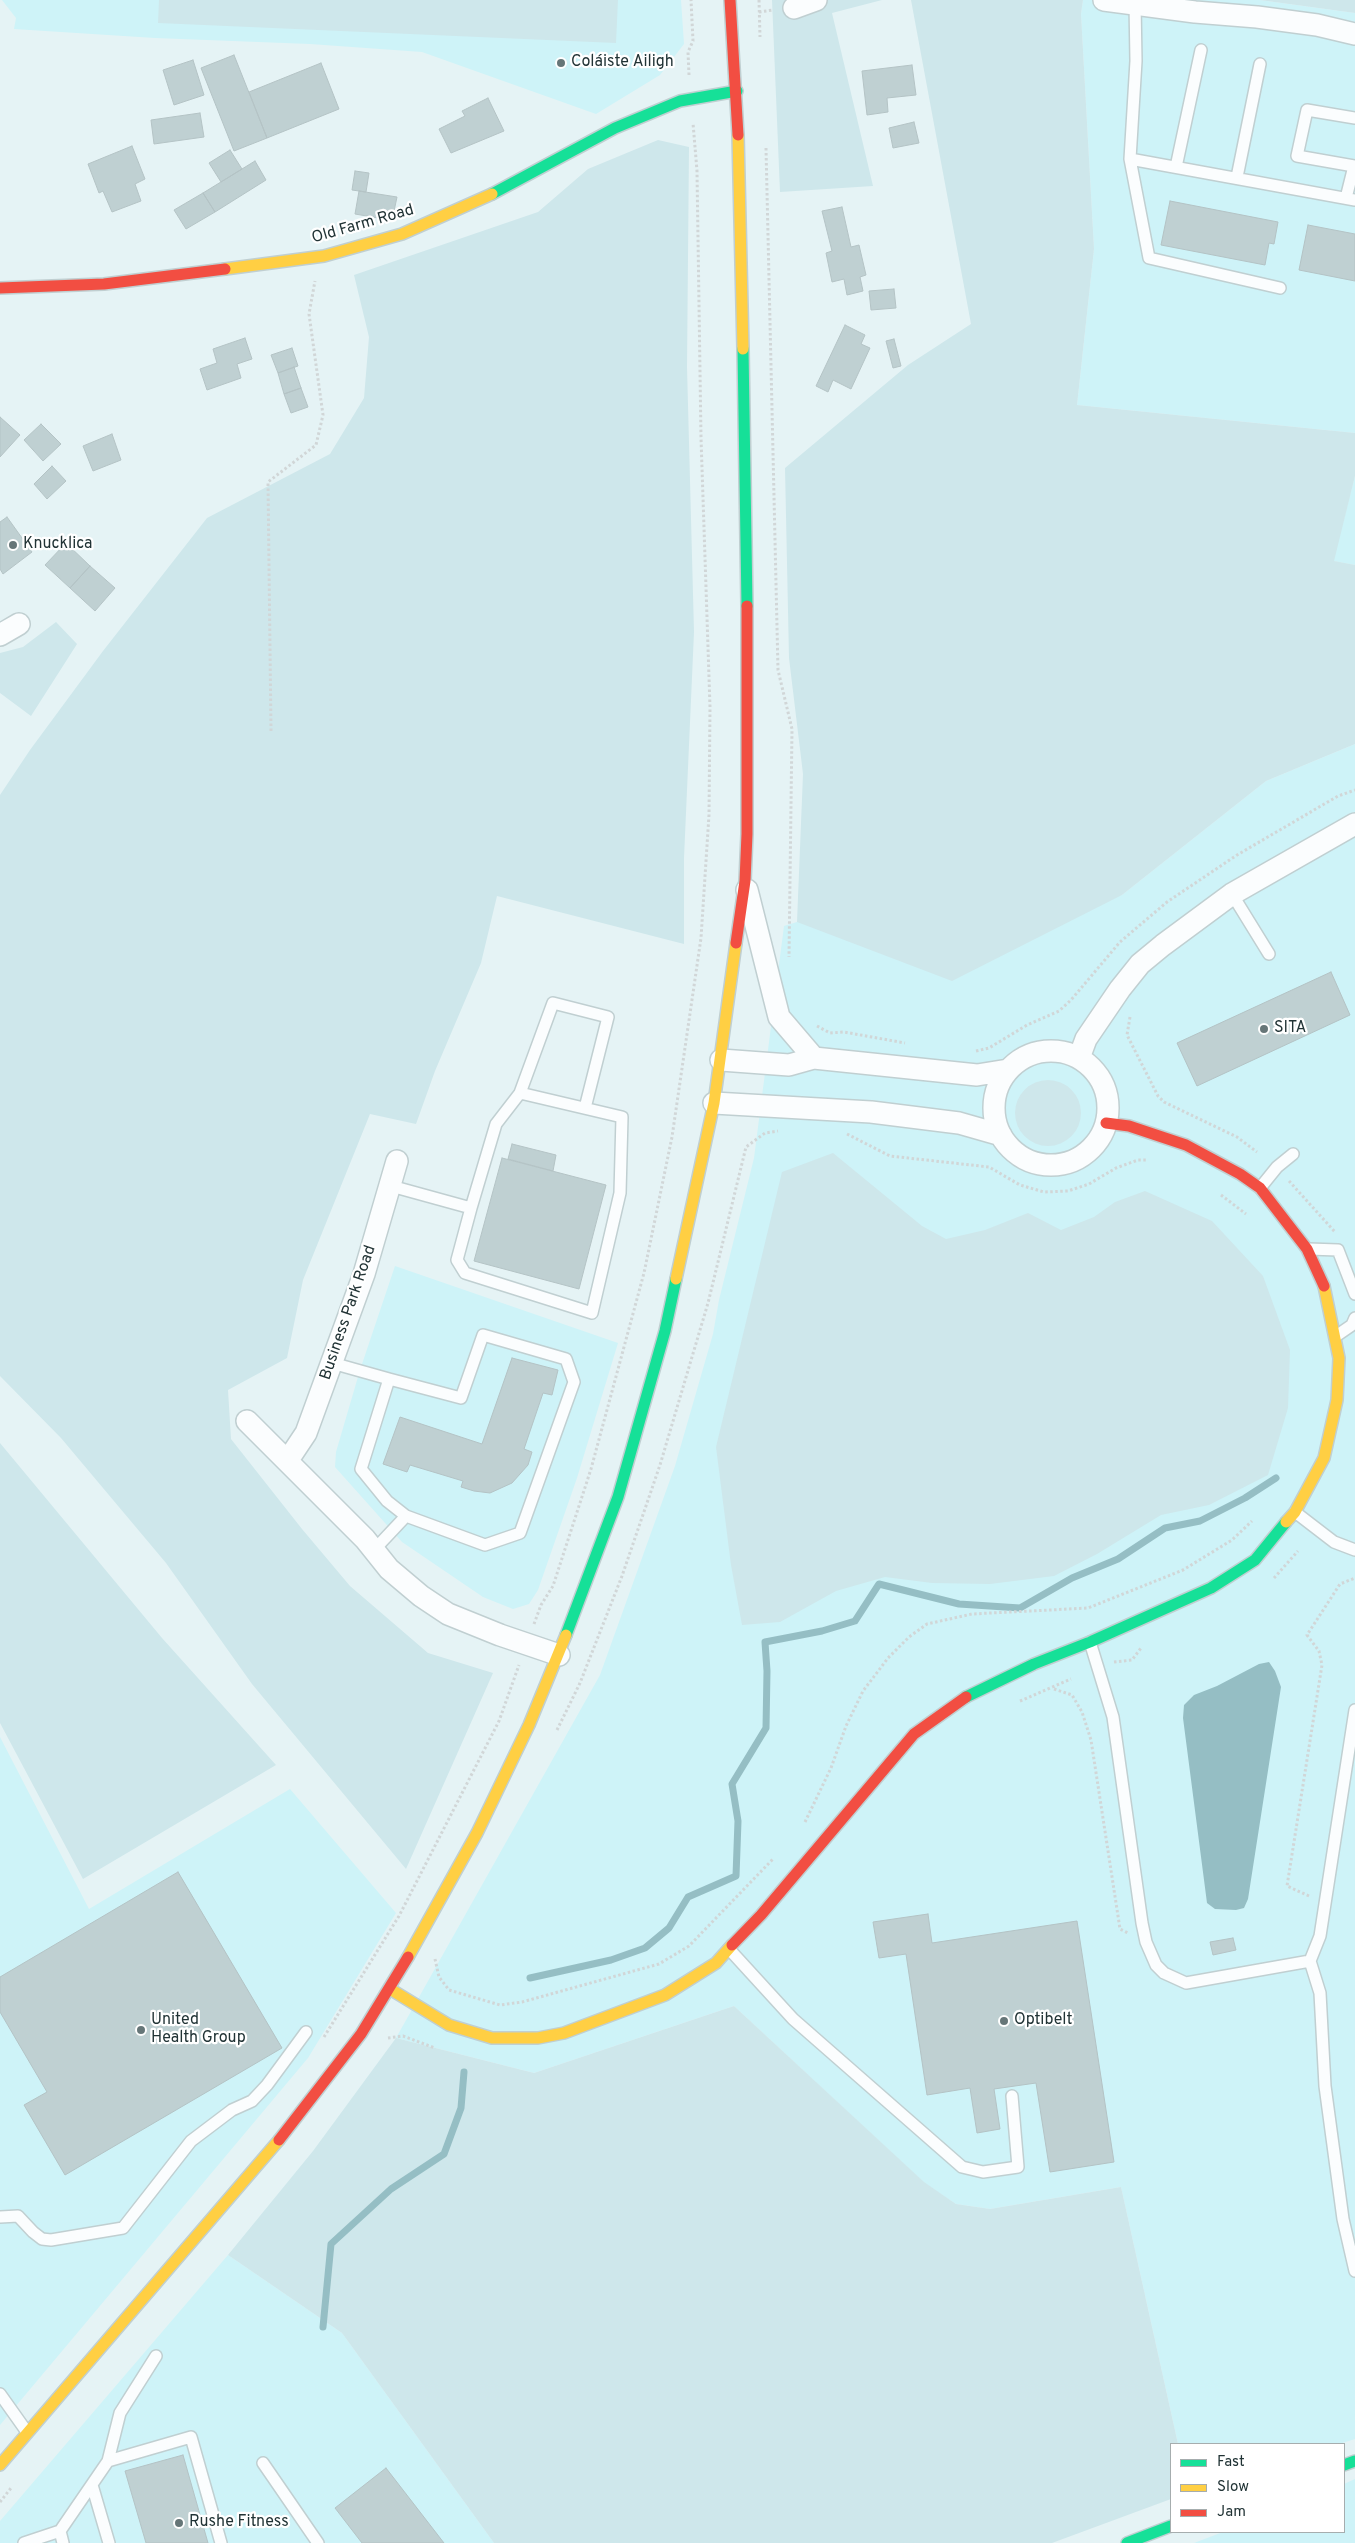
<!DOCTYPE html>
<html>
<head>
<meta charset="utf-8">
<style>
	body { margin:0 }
	#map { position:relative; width:1355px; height:2543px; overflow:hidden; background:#e5f3f5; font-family:Overpass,sans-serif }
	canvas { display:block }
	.legend { position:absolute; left:1170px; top:2443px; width:175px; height:90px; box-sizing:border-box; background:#fff; border:1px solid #a6adae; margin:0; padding:6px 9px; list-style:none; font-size:15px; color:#213335 }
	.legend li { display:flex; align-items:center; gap:10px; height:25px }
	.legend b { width:25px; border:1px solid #a6adae }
</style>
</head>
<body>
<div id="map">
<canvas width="1355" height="2543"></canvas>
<ul class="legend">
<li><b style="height:6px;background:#16e098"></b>Fast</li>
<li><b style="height:6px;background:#ffcf43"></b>Slow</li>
<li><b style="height:6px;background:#f24e42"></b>Jam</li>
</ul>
</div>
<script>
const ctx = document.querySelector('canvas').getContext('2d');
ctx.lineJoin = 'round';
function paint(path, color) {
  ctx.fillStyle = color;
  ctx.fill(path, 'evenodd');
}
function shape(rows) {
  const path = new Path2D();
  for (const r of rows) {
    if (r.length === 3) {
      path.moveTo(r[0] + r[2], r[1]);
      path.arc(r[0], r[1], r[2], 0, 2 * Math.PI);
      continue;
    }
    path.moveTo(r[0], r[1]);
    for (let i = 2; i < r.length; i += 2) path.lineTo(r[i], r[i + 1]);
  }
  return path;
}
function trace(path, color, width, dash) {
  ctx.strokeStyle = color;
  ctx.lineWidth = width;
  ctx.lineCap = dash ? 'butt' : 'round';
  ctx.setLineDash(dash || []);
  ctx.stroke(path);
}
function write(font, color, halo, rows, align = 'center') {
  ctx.font = font + ' Overpass,sans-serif';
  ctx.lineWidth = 4.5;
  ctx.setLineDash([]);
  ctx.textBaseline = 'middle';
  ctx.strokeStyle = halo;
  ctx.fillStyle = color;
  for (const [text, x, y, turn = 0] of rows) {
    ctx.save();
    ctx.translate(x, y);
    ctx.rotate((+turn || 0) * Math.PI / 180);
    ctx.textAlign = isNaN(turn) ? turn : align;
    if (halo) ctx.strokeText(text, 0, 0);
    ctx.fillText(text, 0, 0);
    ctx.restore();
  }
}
paint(shape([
	[2,0,681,0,684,44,660,75,596,114,422,52,310,44,155,38,14,29,16,18],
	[1083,0,1260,0,1355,13,1355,433,1077,405,1094,249,1081,14],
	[1355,476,1355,565,1333,561],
	[1355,744,1355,2439,1339,2444,1178,2444,1121,2187,990,2209,956,2204,924,2183,734,2006,534,2073,396,2038,600,1675,675,1466,713,1334,719,1300,754,1158,784,926,797,922,1122,895,1266,781],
	[395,1266,618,1343,577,1478,538,1590,529,1604,513,1609,483,1597,402,1542,335,1467,336,1452,360,1370],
	[0,1737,89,1909,290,1789,396,1913,308,2058,0,2425],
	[228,2255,342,2333,494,2543,0,2543,0,2521],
	[1355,2479,1355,2543,1194,2543,1223,2532,1344,2532,1344,2484]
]), '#cef3f8');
paint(shape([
	[159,0,618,0,616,43,158,23],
	[772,0,882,0,832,13,873,186,780,192],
	[911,0,1083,0,1081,14,1094,249,1077,405,1355,433,1355,476,1334,561,1355,565,1355,744,1266,781,1122,895,952,981,797,922,803,774,789,658,785,468,908,365,971,324],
	[1260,0,1355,0,1355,13],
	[658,140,689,147,687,367,694,632,684,858,684,944,497,896,481,963,435,1071,416,1124,370,1114,303,1280,287,1358,228,1390,231,1439,302,1529,350,1586,428,1653,493,1673,406,1869,252,1684,166,1563,61,1438,0,1376,0,795,30,750,103,651,207,518,330,454,364,398,369,337,354,275,538,212,588,169],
	[56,622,77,644,31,716,0,693,0,653,23,647],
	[1048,1113,33],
	[833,1153,922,1226,946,1239,985,1230,1028,1213,1061,1230,1094,1217,1115,1202,1145,1191,1212,1221,1263,1276,1290,1350,1288,1408,1268,1475,1209,1505,1161,1515,1097,1554,1054,1576,990,1584,932,1583,885,1577,836,1591,780,1622,742,1625,731,1565,716,1447,782,1172],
	[0,1443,162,1638,276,1765,83,1879,0,1723],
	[734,2006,924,2182,956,2204,990,2209,1121,2187,1178,2444,1171,2444,1171,2499,1052,2543,494,2543,342,2333,228,2255,313,2151,396,2038,534,2073]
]), '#cee7eb');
paint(shape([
	[1269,1662,1275,1671,1281,1687,1248,1899,1244,1908,1236,1910,1215,1909,1207,1903,1183,1718,1184,1705,1194,1695,1217,1686,1259,1664]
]), '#95bec4');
trace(shape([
	[530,1978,611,1960,645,1948,669,1928,688,1897,736,1876,738,1821,732,1784,766,1728,767,1671,765,1642,822,1631,855,1621,879,1584,959,1604,1020,1608,1072,1578,1118,1559,1165,1528,1200,1521,1245,1498,1276,1478],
	[323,2327,331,2244,391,2189,444,2154,461,2108,464,2072]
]), '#95bec4', 7);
const building = shape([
	[234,55,267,138,234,151,201,68,234,55],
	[193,60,204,95,174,105,163,70,193,60],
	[321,63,339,109,267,138,249,92,321,63],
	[912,65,916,95,887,98,888,112,867,115,862,71,912,65],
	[488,98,504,131,451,153,439,129,465,116,462,111,488,98],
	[200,113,204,137,154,144,151,120,200,113],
	[914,122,919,143,893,148,889,128,914,122],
	[132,146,145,179,135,184,141,201,112,212,103,191,99,193,88,164,132,146],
	[230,150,242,169,221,182,209,163,230,150],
	[255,161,266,180,215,212,203,193,255,161],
	[355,171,369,173,366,192,352,190,355,171],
	[359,191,397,197,393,216,385,215,384,219,355,214,359,191],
	[203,193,215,212,186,229,174,210,203,193],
	[1170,201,1278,222,1274,244,1269,243,1265,265,1161,245,1170,201],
	[842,207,851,247,859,245,866,275,860,277,863,291,847,295,844,279,832,282,826,253,832,251,822,211,842,207],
	[1308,225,1355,234,1355,281,1299,270,1308,225],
	[894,289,896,308,871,310,869,291,894,289],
	[845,325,865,335,861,344,870,348,851,389,833,380,828,392,816,386,845,325],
	[245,338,252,359,237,364,241,378,207,390,200,369,217,363,213,349,245,338],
	[894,339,901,366,893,368,886,341,894,339],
	[292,348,298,366,278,373,271,355,292,348],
	[294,367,301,388,284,394,278,373,294,367],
	[301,388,308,407,291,413,284,394,301,388],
	[0,417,20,435,0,457,0,417],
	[41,424,61,444,43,461,24,440,41,424],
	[112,434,121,460,93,471,83,446,112,434],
	[52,466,66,481,47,499,34,484,52,466],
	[7,517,32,552,3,574,0,569,0,522,7,517],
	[66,543,90,566,70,588,45,565,66,543],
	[90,566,115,588,95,611,70,588,90,566],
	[1331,972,1350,1015,1197,1086,1177,1043,1331,972],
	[512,1144,556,1155,553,1171,508,1159,512,1144],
	[502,1158,606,1185,579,1289,474,1261,502,1158],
	[512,1358,558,1370,552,1395,543,1393,524,1449,532,1452,528,1465,512,1483,490,1493,474,1491,461,1487,463,1481,410,1465,407,1472,383,1464,400,1417,482,1444,512,1358],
	[178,1872,282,2048,65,2175,24,2105,47,2092,0,2012,0,1977,178,1872],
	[928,1914,932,1943,1077,1921,1114,2162,1050,2172,1036,2083,994,2089,1000,2129,977,2133,970,2088,927,2095,906,1954,879,1958,873,1922,928,1914],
	[1233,1938,1236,1950,1213,1955,1210,1942,1233,1938],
	[183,2455,208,2543,146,2543,125,2471,183,2455],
	[386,2468,444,2543,362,2543,335,2508,386,2468]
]);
paint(building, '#bfd0d2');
trace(building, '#b4c3c5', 1);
const lane = shape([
	[1135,3,1136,61,1130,159,1149,258,1280,288],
	[1130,159,1355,200],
	[1176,167,1201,50],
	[1237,177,1260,64],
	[1346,198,1354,166,1297,156,1307,110,1355,118],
	[1232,894,1269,954],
	[520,1093,553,1003,608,1017,585,1108],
	[391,1186,471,1208,457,1260,465,1273,592,1313,620,1193,622,1117,520,1093,496,1124,471,1208],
	[1260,1188,1277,1167,1293,1154],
	[1309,1249,1338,1250,1355,1294],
	[1336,1336,1352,1325,1355,1318],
	[332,1363,389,1379,361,1469,387,1501,406,1516,485,1545,520,1533,574,1382,566,1359,483,1335,461,1398,389,1379],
	[1295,1512,1334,1542,1355,1550],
	[374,1550,406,1516],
	[1090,1642,1113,1717,1142,1923,1146,1942,1156,1965,1164,1973,1186,1983,1310,1961],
	[1355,1710,1320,1936,1310,1961,1320,1993,1325,2086,1343,2219,1355,2271],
	[729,1949,793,2019,962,2167,983,2172,1018,2167,1012,2096],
	[0,2217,18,2216,33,2232,42,2239,51,2240,123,2228,191,2141,232,2110,252,2101,267,2085,306,2032],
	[0,2394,27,2432],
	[108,2461,191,2437,221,2543],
	[263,2463,318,2543],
	[92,2485,109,2543],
	[24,2543,60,2531],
	[63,2543,60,2531,108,2461,120,2413,156,2356]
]);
const street = shape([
	[1104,0,1195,12,1257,17,1317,25,1355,34],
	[794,8,816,0],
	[0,635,19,624],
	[747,890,779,1017,814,1058],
	[1051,1108,57],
	[1079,1058,1086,1039,1120,989,1140,964,1163,945,1232,894,1355,824],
	[721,1060,789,1065,814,1058,977,1075,1008,1070],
	[714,1103,871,1112,959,1123,1001,1135],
	[247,1421,365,1539,389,1569,421,1596,448,1614,500,1635,559,1655],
	[288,1460,306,1433,364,1274,397,1161]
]);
const fast = shape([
	[492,194,615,128,680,101,737,91],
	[743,349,747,606],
	[566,1635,618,1497,665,1331,676,1279],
	[966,1697,1034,1664,1090,1642,1211,1588,1255,1560,1286,1522],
	[1344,2465,1355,2461],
	[1127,2543,1171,2526]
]);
const slow = shape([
	[738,135,743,349],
	[225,269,324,256,402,234,492,194],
	[676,1279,714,1103,736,943],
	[1286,1522,1295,1512,1324,1458,1337,1400,1339,1358,1324,1286],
	[408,1957,477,1833,529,1725,566,1635],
	[390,1989,449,2025,492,2038,538,2038,564,2033,665,1995,716,1963,732,1945],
	[0,2465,279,2140]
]);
const jam = shape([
	[730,0,738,135],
	[0,288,104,284,225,269],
	[736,943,745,881,747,834,747,606],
	[1106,1123,1129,1126,1186,1145,1240,1174,1260,1188,1307,1249,1324,1286],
	[732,1945,761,1915,914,1734,966,1697],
	[279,2140,361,2034,408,1957]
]);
trace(lane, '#c0cfd1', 14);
trace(street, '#c0cfd1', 24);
trace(fast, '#c0cfd1', 14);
trace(slow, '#c0cfd1', 14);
trace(jam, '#c0cfd1', 14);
trace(shape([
	[759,0,760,37],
	[759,12,773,10],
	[689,75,688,52,693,41,691,0],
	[766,148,778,670,792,729,789,957],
	[271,731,268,482,316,445,323,415,309,314,315,281],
	[1130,1017,1127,1035,1158,1096,1164,1102,1237,1137,1257,1152],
	[817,1026,830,1033,844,1032,905,1043],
	[976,1051,989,1048,1027,1025,1059,1011,1071,1000,1120,942,1167,902,1237,855,1338,796,1355,790],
	[847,1134,890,1156,989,1167,1020,1185,1044,1192,1068,1191,1089,1184,1116,1168,1138,1160,1146,1160],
	[1289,1181,1335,1232],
	[1221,1195,1246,1214],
	[1274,1578,1298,1551],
	[534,1624,541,1605,553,1586,591,1469,644,1273,672,1137,701,938,709,815,710,707,701,438,697,171,693,123],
	[1114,1662,1132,1660,1141,1648],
	[1054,1689,1072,1695,1082,1712,1091,1740,1120,1929,1128,1933],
	[1020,1701,1071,1679],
	[557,1730,580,1683,622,1576,660,1465,708,1303,746,1147,765,1133,778,1131],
	[805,1822,831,1768,846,1726,863,1691,888,1658,909,1637,927,1624,972,1614,1088,1608,1183,1570,1232,1540,1252,1521],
	[1309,1896,1287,1886,1322,1665,1319,1651,1307,1635,1340,1584,1355,1578],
	[435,1959,439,1977,449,1990,500,2005,522,2002,659,1964,689,1946,773,1859],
	[324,2037,399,1916,499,1721,519,1665],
	[388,2038,403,2036,435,2048],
	[0,2502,11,2488]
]), '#d1d6d7', 3, [2.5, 2.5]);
trace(lane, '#fbfdfe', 11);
trace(street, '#fbfdfe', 21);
trace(fast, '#16e098', 11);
trace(slow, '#ffcf43', 11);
trace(jam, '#f24e42', 11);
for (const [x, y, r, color] of [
	[561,63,5,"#667678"],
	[13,545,5,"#667678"],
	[1264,1029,5,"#667678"],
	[1004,2021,5,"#667678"],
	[141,2030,5,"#667678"],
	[179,2523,5,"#667678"]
]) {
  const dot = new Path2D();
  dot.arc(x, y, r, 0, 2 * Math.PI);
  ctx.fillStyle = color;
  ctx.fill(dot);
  trace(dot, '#fff', 2);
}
write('16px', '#213335', '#fff', [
	["Coláiste Ailigh",571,63],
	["Knucklica",23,545],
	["SITA",1274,1029],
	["United",151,2021],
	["Health Group",151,2039],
	["Optibelt",1014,2021],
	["Rushe Fitness",189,2523]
], 'left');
write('16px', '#213335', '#fff', [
	["Old Farm Road",363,225,-16],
	["Business Park Road",349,1313,-71]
]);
</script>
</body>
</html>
